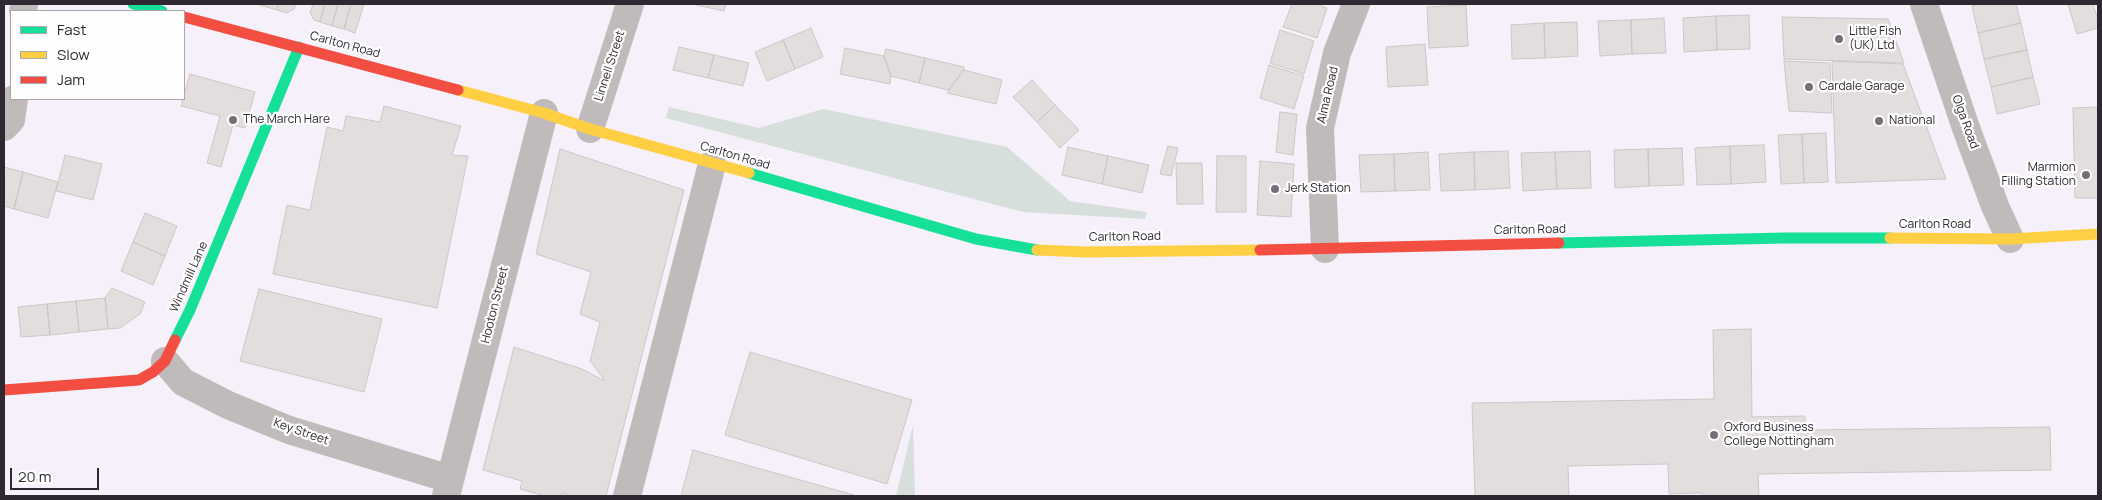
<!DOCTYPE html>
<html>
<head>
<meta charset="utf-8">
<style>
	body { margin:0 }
	#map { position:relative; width:2102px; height:500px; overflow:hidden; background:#f6f0fa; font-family:Manrope,sans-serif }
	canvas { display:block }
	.frame { position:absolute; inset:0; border:5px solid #2f2833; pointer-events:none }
	.legend { position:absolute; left:10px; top:10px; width:175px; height:90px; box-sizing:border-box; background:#fefefe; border:1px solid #aba8ad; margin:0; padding:6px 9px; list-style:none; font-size:15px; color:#2f2833 }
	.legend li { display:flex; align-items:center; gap:10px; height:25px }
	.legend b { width:25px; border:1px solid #aba8ad }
	.scale { position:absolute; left:10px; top:468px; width:89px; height:22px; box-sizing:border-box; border:2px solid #2f2833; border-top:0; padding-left:6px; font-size:15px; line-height:18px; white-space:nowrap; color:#2f2833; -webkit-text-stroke:4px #fefefe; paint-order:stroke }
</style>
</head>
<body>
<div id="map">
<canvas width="2102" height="500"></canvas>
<div class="frame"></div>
<ul class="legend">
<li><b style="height:6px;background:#16e098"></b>Fast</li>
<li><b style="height:6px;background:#ffcf43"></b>Slow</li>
<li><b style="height:6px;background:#f24e42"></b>Jam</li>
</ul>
<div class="scale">20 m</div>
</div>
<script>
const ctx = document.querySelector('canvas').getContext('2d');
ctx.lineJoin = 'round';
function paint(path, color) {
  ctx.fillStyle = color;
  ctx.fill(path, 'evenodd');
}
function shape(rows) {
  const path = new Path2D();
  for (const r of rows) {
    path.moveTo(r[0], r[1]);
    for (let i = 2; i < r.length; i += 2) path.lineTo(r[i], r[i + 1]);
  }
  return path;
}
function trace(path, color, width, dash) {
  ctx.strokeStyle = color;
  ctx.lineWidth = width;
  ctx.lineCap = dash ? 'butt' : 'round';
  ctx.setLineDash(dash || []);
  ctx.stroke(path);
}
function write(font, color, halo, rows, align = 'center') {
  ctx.font = font + ' Manrope,sans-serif';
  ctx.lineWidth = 4.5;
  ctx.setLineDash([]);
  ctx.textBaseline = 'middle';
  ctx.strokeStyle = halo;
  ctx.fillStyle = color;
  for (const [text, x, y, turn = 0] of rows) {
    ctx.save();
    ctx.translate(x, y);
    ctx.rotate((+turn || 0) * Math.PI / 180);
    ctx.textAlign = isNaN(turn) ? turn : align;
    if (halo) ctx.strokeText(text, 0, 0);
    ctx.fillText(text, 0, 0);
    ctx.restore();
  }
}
paint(shape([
	[669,107,759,128,823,109,1007,147,1070,201,1147,212,1145,219,1023,212,666,118],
	[913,425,915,496,896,496]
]), '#d6dfdc');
const building = shape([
	[256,4,279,4,277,10,256,4],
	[279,4,296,4,294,9,287,13,277,10,279,4],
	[313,4,325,4,320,22,314,20,310,13,313,4],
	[325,4,338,4,332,26,320,22,325,4],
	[338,4,351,4,344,29,332,26,338,4],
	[351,4,364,4,355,33,344,29,351,4],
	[692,4,726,4,724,11,692,4],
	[1292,4,1317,4,1327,8,1317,38,1283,27,1292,4],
	[1981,4,2016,4,2021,23,1978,33,1972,6,1981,4],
	[2068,4,2093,4,2098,20,2098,28,2077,34,2068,4],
	[1466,5,1468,46,1429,48,1427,7,1466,5],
	[1749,15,1750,49,1717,50,1716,16,1749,15],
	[1716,16,1717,50,1684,52,1683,18,1716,16],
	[1782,17,1888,19,1904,63,1784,59,1782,17],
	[1664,18,1666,53,1632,54,1631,20,1664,18],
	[1631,20,1632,54,1600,56,1598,21,1631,20],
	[1577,22,1578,56,1545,58,1544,23,1577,22],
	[1544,23,1545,58,1512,59,1511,25,1544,23],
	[2021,23,2027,50,1984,59,1978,33,2021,23],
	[811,28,823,57,795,69,783,40,811,28],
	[1280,30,1314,41,1304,74,1270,63,1280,30],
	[783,40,795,69,767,81,755,52,783,40],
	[1425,44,1428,85,1388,87,1386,47,1425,44],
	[679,47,714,55,708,78,673,70,679,47],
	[845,48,884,56,891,76,890,84,840,74,845,48],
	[886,49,925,58,919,83,891,76,884,56,886,49],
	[2027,50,2033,77,1991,87,1984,59,2027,50],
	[714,55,749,63,743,86,708,78,714,55],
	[925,58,964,67,964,70,948,90,919,83,925,58],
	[1784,61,1830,63,1832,113,1789,111,1784,61],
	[1832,61,1903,64,1946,179,1836,183,1832,61],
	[1269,65,1304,76,1294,109,1260,98,1269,65],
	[964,70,1002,80,996,104,947,93,964,70],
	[190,74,255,92,245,128,233,125,221,167,207,163,220,116,181,106,190,74],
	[2033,77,2040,104,1997,114,1991,87,2033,77],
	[1032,80,1055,105,1037,122,1013,97,1032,80],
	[1055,105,1079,130,1060,148,1037,122,1055,105],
	[384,106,461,126,452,155,468,156,437,308,273,274,287,205,310,210,327,127,343,131,346,116,380,122,384,106],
	[2098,107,2098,198,2075,198,2073,108,2098,107],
	[1280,112,1297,114,1293,155,1276,152,1280,112],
	[1826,133,1828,182,1804,183,1802,134,1826,133],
	[1802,134,1804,183,1781,184,1778,135,1802,134],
	[1764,145,1766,182,1731,184,1730,146,1764,145],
	[1168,146,1178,148,1171,176,1160,174,1168,146],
	[1730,146,1731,184,1697,185,1695,148,1730,146],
	[1068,147,1108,156,1102,184,1062,175,1068,147],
	[1682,148,1684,185,1649,186,1648,149,1682,148],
	[560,149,684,190,606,496,572,496,562,493,562,496,545,496,520,489,522,481,483,470,514,347,582,369,605,381,590,361,600,322,580,314,591,272,536,254,560,149],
	[1648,149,1649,186,1615,188,1614,150,1648,149],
	[1508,151,1510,188,1475,190,1474,152,1508,151],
	[1590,151,1591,188,1557,189,1555,152,1590,151],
	[1428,152,1430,190,1395,191,1394,154,1428,152],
	[1474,152,1475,190,1441,191,1439,154,1474,152],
	[1555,152,1557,189,1523,191,1521,153,1555,152],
	[1394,154,1395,191,1361,192,1359,155,1394,154],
	[65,155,102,164,93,200,56,191,65,155],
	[1108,156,1149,165,1142,193,1102,184,1108,156],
	[1217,156,1246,156,1246,212,1216,212,1217,156],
	[1260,161,1294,164,1291,217,1257,215,1260,161],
	[1176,163,1202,163,1203,204,1177,204,1176,163],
	[4,167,23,172,14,209,4,206,4,167],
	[23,172,58,182,48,218,14,209,23,172],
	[145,213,177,226,165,256,133,242,145,213],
	[133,242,165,256,153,285,121,271,133,242],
	[112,288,145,302,140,314,120,328,108,329,105,298,112,288],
	[259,289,382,319,364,392,240,361,259,289],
	[105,298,108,329,79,332,76,301,105,298],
	[76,301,79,332,50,335,47,304,76,301],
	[47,304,50,335,21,337,18,307,47,304],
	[1751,329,1752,417,1805,416,1805,430,2050,427,2051,470,1758,474,1759,496,1702,496,1702,493,1669,494,1668,464,1568,466,1569,496,1475,496,1472,403,1714,399,1713,330,1751,329],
	[750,352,912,400,887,484,725,435,750,352],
	[693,450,854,495,853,496,681,496,693,450]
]);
paint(building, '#e4dddd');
trace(building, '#cdc6c6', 1);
trace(shape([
	[1924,4,1966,128,1995,206,2010,239],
	[23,11,24,4],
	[4,127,11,120,14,99],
	[590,129,630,4],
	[1325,249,1320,128,1337,53,1356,4],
	[165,361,183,382,228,405,289,430,450,479],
	[446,496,544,113],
	[627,496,712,164]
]), '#c0bbba', 28);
trace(shape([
	[133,4,162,11],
	[749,173,976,239,1037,250],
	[1559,243,1785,238,1890,238],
	[175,340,190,310,299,47]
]), '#16e098', 11);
trace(shape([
	[458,90,544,113,590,129,749,173],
	[1890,238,2010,239,2098,234],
	[1037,250,1086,252,1260,250]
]), '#ffcf43', 11);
trace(shape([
	[184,17,458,90],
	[1260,250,1559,243],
	[4,390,139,380,153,372,165,361,175,340]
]), '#f24e42', 11);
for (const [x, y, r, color] of [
	[1839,39,5,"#756e79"],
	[1809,87,5,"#756e79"],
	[233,120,5,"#756e79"],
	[1879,121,5,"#756e79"],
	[2086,175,5,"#756e79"],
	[1275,189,5,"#756e79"],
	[1714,435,5,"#756e79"]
]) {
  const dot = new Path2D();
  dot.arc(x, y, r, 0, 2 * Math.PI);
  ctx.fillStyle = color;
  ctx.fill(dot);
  trace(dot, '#fefefe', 2);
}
write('12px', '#2f2833', '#fefefe', [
	["Little Fish",1849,32],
	["(UK) Ltd",1849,46],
	["Cardale Garage",1819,87],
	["The March Hare",243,120],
	["National",1889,121],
	["Marmion",2076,168,"right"],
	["Filling Station",2076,182,"right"],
	["Jerk Station",1285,189],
	["Oxford Business",1724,428],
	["College Nottingham",1724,442]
], 'left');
write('12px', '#2f2833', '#fefefe', [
	["Carlton Road",345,45,15],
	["Linnell Street",610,66,-72],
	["Alma Road",1328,95,-77],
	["Olga Road",1965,122,70],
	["Carlton Road",735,156,16],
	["Carlton Road",1935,225],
	["Carlton Road",1530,230,-1],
	["Carlton Road",1125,237,-1],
	["Windmill Lane",189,277,-66],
	["Hooton Street",495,305,-76],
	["Key Street",301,432,19]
]);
</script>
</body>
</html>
